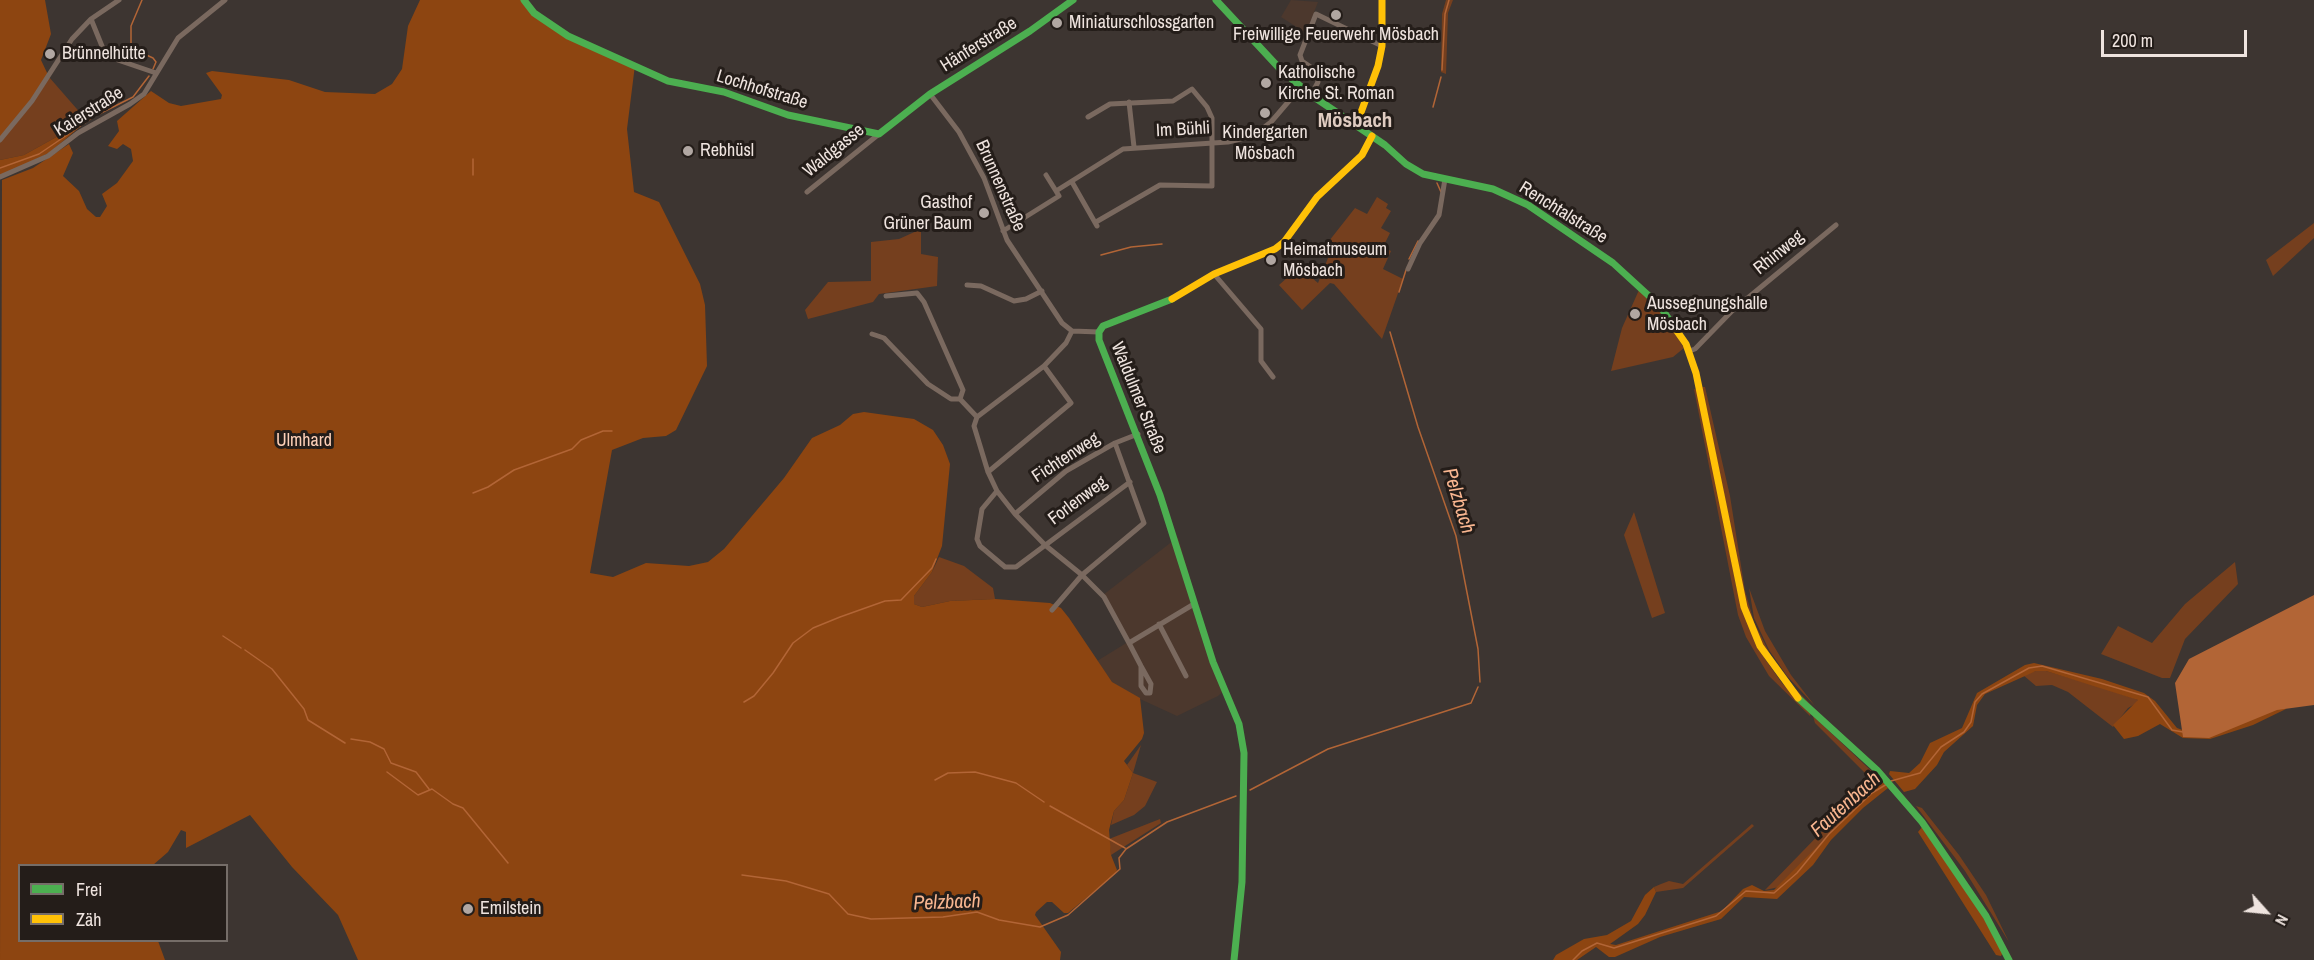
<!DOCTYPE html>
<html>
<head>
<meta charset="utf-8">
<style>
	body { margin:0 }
	#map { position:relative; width:2314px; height:960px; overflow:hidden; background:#3d3531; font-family:"Archivo Narrow",sans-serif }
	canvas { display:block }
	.legend { position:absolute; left:18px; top:864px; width:210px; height:78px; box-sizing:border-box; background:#241d19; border:2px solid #756d68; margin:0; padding:8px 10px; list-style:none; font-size:18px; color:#efe4df }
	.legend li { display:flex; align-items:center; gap:12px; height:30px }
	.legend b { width:30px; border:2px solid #756d68 }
	.north { position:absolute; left:2236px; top:882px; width:60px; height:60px; -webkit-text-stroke:4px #241d19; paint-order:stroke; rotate:117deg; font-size:16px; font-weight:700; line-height:24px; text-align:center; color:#efe4df }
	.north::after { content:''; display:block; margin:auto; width:21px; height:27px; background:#efe4df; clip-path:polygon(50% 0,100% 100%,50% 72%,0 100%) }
	.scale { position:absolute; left:2101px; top:30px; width:146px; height:27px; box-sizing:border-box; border:3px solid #efe4df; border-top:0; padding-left:8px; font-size:18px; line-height:21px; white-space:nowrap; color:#efe4df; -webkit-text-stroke:4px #241d19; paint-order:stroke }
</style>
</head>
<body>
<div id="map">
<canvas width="2314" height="960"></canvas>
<ul class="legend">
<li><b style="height:8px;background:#4caf50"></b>Frei</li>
<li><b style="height:8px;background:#ffc107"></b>Zäh</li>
</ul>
<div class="north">N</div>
<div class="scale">200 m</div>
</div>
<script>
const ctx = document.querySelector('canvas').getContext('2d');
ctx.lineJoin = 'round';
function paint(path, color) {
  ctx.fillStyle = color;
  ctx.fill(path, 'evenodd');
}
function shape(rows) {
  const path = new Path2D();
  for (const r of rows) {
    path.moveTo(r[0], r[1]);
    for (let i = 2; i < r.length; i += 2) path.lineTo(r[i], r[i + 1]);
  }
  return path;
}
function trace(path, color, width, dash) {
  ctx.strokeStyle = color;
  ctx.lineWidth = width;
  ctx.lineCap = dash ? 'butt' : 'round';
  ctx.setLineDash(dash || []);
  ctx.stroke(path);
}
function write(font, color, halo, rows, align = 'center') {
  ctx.font = font + ' "Archivo Narrow",sans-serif';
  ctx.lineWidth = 6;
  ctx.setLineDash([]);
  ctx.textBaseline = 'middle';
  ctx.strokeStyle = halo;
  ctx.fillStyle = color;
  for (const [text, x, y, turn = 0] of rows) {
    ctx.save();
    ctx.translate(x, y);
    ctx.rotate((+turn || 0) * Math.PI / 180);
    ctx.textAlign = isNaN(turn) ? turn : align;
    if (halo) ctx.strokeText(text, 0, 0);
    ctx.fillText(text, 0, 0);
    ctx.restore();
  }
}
paint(shape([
	[1291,0,1318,2,1306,33,1281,17],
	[1178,537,1210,648,1227,688,1218,696,1177,716,1127,693,1112,682,1097,661,1128,642,1103,595]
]), '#4c382d');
paint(shape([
	[1446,0,1453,0,1448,13,1446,74,1441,72,1442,14],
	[49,77,83,116,60,135,24,155,0,160,0,142],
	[1377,197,1388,204,1386,208,1391,211,1381,228,1390,233,1383,247,1391,251,1383,269,1403,279,1382,339,1334,284,1330,283,1302,310,1279,285,1299,267,1318,283,1332,248,1329,241,1355,208,1367,214],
	[2314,223,2314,238,2273,276,2266,260],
	[921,229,921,254,938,257,937,286,879,294,873,302,808,319,805,310,828,282,871,281,871,242,899,239],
	[1639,290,1664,316,1684,348,1673,357,1611,371,1622,328],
	[1702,387,1705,387,1730,496,1745,591,1754,622,1771,656,1787,680,1813,707,1791,687,1763,646,1747,607],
	[1694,389,1697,390,1737,590,1765,659,1782,683,1811,713,1810,716,1769,676,1746,637,1738,615],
	[1634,512,1665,613,1652,618,1624,535],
	[939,557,964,566,993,588,995,599,950,601,922,607,914,604,914,596,932,572],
	[2235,562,2238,584,2185,639,2170,678,2162,678,2101,654,2118,626,2152,643,2185,604],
	[1749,588,1765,631,1791,675,1815,706,1787,676,1769,650,1754,618],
	[2036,671,2046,671,2097,686,2133,698,2138,700,2137,703,2128,708,2113,727,2068,692,2052,685,2036,686,2023,675],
	[1813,716,1882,781,1779,887,1765,890,1872,780,1815,723],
	[1141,745,1133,773,1157,782,1145,806,1134,815,1111,825,1114,811,1124,800,1133,773,1127,765],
	[1916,806,1922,808,1959,855,1986,895,2009,942,1965,871],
	[1160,819,1161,823,1111,855,1109,839],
	[1752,824,1754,826,1683,888,1656,892,1654,887,1661,884,1669,881,1683,884]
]), '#753f1e');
paint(shape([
	[0,0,45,0,51,34,41,60,49,77,0,142],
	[420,0,522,0,530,11,569,34,635,65,627,129,634,192,659,202,700,284,705,305,707,366,676,430,666,436,643,438,612,450,590,573,613,577,646,563,689,566,708,562,724,549,784,478,812,438,840,425,853,414,864,412,914,419,933,430,943,445,950,464,942,546,932,572,914,596,914,604,922,607,950,601,995,599,1050,603,1061,608,1069,618,1112,682,1140,698,1144,733,1142,739,1124,761,1133,773,1124,800,1114,811,1109,830,1111,855,1117,870,1115,874,1068,913,1064,913,1052,902,1047,902,1036,912,1035,915,1061,952,1060,960,358,960,338,915,292,867,250,815,186,848,186,832,181,830,168,852,153,865,20,866,20,940,158,941,165,960,0,960,2,180,33,168,69,144,73,153,63,176,79,191,87,209,96,217,100,217,107,206,102,194,117,183,133,161,131,149,123,144,117,149,108,146,119,131,117,121,151,91,169,103,181,106,221,99,222,95,206,73,212,71,289,80,325,92,375,94,392,84,402,69,408,26],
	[83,116,87,121,49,153,0,176,0,160,24,155,60,135],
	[2034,663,2102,679,2144,693,2155,701,2177,728,2185,731,2278,704,2286,709,2253,725,2210,739,2183,738,2160,724,2138,736,2124,739,2113,725,2138,700,2046,671,2036,671,1985,694,1977,705,1973,726,1944,752,1937,765,1915,789,1904,792,1889,774,1890,771,1909,773,1920,763,1930,743,1962,728,1977,693,2025,665],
	[1882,781,1888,788,1863,808,1831,840,1813,865,1777,899,1744,897,1721,919,1660,937,1615,957,1609,957,1596,947,1577,960,1553,960,1556,955,1584,939,1607,935,1631,921,1645,895,1654,887,1656,892,1645,915,1638,924,1610,944,1616,945,1722,911,1743,889,1752,885,1764,891,1774,890],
	[1922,827,1978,908,2003,952,2001,956,1996,955,1918,832]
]), '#8d4511');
paint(shape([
	[2314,595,2314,705,2277,710,2209,738,2183,737,2175,683,2189,659]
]), '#b26536');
trace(shape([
	[142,0,131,26,131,48,153,58,156,62,153,69],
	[1442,70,1445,14,1449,0],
	[1433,107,1441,77],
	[99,114,133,97,149,76],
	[473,159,473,175],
	[0,168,39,154,92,118],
	[1437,183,1441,192],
	[1101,255,1131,247,1162,244],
	[1409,259,1418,241],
	[1399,292,1406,270],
	[1390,332,1418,427,1456,536,1478,649,1480,682],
	[473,493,488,487,514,470,572,449,581,440,603,431,612,431],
	[223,636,241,648],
	[245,650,272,669,304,709,308,720,345,743],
	[744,702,754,696,773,673,793,643,813,628,840,617,885,601,901,600,932,568,936,559],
	[351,739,370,742,384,749,391,763,416,772,429,789],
	[387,772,418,795,432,789,453,804,463,808,508,863],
	[935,780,948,773,975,772,1016,783,1044,802],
	[1891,781,1920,773,1941,747,1964,732,1971,722,1975,702,1982,694,2029,668,2042,666,2148,697,2172,730,2183,732],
	[1250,790,1328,749,1471,703,1478,687],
	[1050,806,1125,848],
	[742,875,786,881,829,894,848,914,871,919,943,917,977,912,999,920,1040,927,1068,915,1120,869,1119,858,1126,849,1167,822,1236,796],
	[1573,960,1582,951,1597,943,1614,948,1716,916,1746,891,1774,893,1797,873,1829,834,1872,793,1887,784]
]), '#b26536', 1.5);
trace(shape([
	[91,19,106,56,156,73],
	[930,94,959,132,984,178,1007,240,1062,323,1072,331,1099,332],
	[1311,95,1318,82,1317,77,1315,70,1302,61,1300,55,1316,14,1382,46],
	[1129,102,1134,147],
	[1088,117,1110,104,1173,101,1192,89,1207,107,1212,118,1212,186,1160,185,1096,222],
	[0,140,32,101,72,39,91,19,119,0],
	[1046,175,1056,191],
	[0,177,48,156,78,133,130,104,144,94,178,38,225,0],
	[1072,182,1097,226],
	[807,192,879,134],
	[1003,231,1059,196,1056,191,1123,149,1228,142,1253,136,1271,122,1301,87],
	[1408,269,1420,243,1439,215,1445,179],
	[1214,274,1261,329,1261,361,1273,377],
	[967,285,981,286,1014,301,1026,299,1042,291],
	[886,296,917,293,924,302,963,390,960,399],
	[1072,331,1066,343,1044,366,977,417,974,426,988,472,997,491,1015,514,1045,545,1082,575,1104,597,1129,643,1194,604],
	[872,334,884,338,928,384,951,399,960,399,977,417],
	[1689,351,1695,349,1732,311,1836,225],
	[988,472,1071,403,1044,366],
	[997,491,982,509,977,539,980,546,1005,567,1016,567,1130,482],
	[1015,514,1066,471,1115,443,1138,434],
	[1052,610,1082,575,1144,523,1115,443],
	[1159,624,1186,676],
	[1129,643,1141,666,1151,684,1150,693,1146,693,1141,686,1141,666]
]), '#7a695f', 5);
trace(shape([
	[524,0,534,13,568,36,668,81,724,92,788,115,879,134,930,94,1030,31,1073,0],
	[1216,0,1281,70,1311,95,1385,145,1406,164,1423,174,1493,189,1528,205,1613,263,1660,306,1672,324],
	[1172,299,1103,326,1099,332,1099,340,1160,495,1213,662,1239,724,1244,753,1242,882,1234,960],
	[1798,698,1877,770,1922,822,1986,916,2009,960]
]), '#4caf50', 7);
trace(shape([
	[1356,126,1378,66,1382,46,1382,0],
	[1172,299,1214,274,1275,249,1284,242,1317,197,1362,155,1372,136],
	[1672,324,1686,344,1696,373,1744,607,1760,646,1798,698]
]), '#ffc107', 7);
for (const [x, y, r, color] of [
	[1336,15,6,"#b1a7a2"],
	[1057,23,6,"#b1a7a2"],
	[50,54,6,"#b1a7a2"],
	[1266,83,6,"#b1a7a2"],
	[1265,113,6,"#b1a7a2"],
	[688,151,6,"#b1a7a2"],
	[984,213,6,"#b1a7a2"],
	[1271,260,6,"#b1a7a2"],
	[1635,314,6,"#b1a7a2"],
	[468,909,6,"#b1a7a2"]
]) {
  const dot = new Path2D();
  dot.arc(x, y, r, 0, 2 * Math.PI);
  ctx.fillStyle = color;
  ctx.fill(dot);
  trace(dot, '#241d19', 2);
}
write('18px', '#efe4df', '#241d19', [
	["Miniaturschlossgarten",1069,23],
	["Freiwillige Feuerwehr Mösbach",1336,35,"center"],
	["Brünnelhütte",62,54],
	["Katholische",1278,73],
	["Kirche St. Roman",1278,94],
	["Kindergarten",1265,133,"center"],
	["Mösbach",1265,154,"center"],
	["Rebhüsl",700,151],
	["Gasthof",972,203,"right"],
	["Grüner Baum",972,224,"right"],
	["Heimatmuseum",1283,250],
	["Mösbach",1283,271],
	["Aussegnungshalle",1647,304],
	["Mösbach",1647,325],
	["Emilstein",480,909]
], 'left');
write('18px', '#efe4df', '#241d19', [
	["Hänferstraße",979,45,-32],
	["Lochhofstraße",762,90,17],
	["Kaierstraße",89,112,-32],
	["Im Bühli",1183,130,-3],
	["Waldgasse",834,151,-39],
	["Brunnenstraße",1000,186,66],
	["Renchtalstraße",1563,213,32],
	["Rhinweg",1779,253,-39],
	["Waldulmer Straße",1138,398,68],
	["Fichtenweg",1066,458,-33],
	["Forlenweg",1078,501,-37]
]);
write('18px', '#fed0b7', '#241d19', [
	["Ulmhard",304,441]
]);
write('italic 20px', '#f9b690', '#241d19', [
	["Pelzbach",1458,501,73],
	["Fautenbach",1846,805,-42],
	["Pelzbach",947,903,-2]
]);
write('bold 21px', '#e0ccc1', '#241d19', [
	["Mösbach",1355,121]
]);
</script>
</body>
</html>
